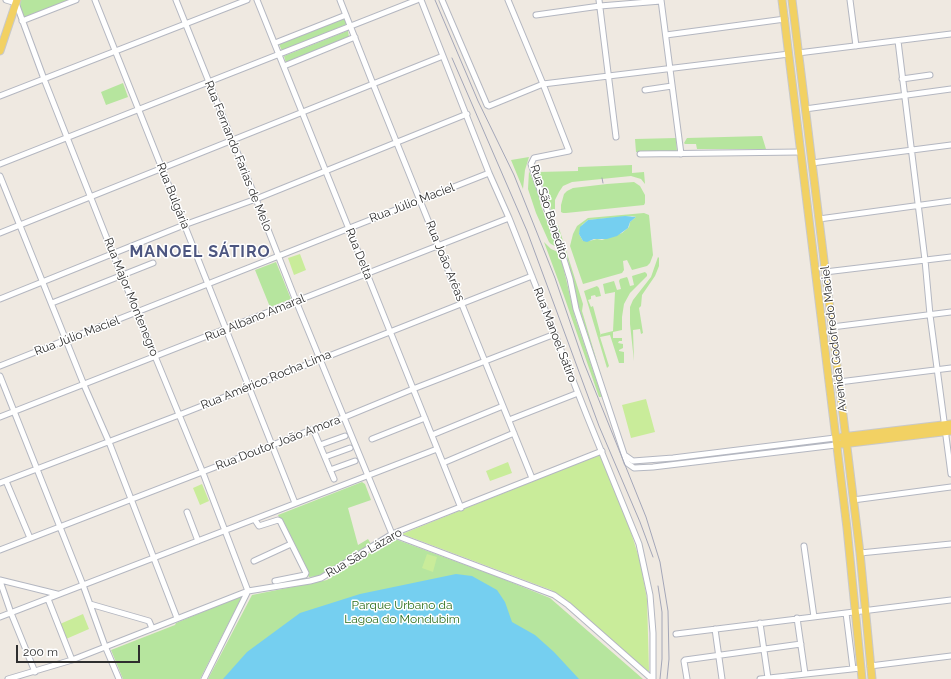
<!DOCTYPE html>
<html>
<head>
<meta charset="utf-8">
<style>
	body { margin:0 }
	#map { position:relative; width:951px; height:679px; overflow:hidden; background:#efe9e1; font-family:Raleway,sans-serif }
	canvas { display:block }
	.scale { position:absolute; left:16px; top:645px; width:124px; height:18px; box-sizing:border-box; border:2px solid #2e2e2e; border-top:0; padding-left:5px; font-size:12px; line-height:14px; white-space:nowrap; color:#2e2e2e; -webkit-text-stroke:3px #fff; paint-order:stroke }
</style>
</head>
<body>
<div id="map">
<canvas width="951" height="679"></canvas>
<div class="scale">200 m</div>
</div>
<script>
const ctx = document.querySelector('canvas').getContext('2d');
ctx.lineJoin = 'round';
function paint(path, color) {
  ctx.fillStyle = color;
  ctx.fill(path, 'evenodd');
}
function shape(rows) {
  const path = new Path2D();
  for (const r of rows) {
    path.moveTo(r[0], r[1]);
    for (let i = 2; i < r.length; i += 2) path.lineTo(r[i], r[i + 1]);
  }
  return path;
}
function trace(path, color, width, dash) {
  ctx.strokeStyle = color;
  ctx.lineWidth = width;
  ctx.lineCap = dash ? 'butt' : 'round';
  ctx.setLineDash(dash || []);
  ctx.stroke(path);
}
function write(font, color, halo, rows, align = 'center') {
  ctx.font = font + ' Raleway,sans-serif';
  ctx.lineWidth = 3;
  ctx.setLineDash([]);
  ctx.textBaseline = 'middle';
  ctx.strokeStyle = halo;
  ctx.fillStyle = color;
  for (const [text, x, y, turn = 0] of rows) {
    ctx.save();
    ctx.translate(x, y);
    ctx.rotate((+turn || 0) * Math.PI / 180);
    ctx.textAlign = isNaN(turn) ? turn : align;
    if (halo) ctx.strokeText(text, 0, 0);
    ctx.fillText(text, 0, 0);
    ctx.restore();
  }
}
paint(shape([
	[21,0,70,0,23,18,18,8],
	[344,17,347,24,282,51,279,44],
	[347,31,348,31,349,37,286,63,284,56],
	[123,83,128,97,106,105,101,92],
	[762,136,766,149,697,149,696,144,685,144,684,143,687,138],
	[676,138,677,152,636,152,635,139],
	[529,157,525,170,523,189,511,160],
	[632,165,632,173,644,172,645,184,641,179,631,176,572,182,563,186,559,192,555,200,555,215,553,215,538,172,578,171,578,167],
	[529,171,541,200,540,203,553,238,555,240,557,247,551,244,549,242,536,213,528,189],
	[634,182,640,186,645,195,645,203,644,205,566,213,563,213,561,212,561,205,564,194,567,191,573,188,607,184],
	[644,213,649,215,653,255,650,263,647,266,632,270,627,260,623,261,624,270,622,273,583,284,570,246,573,234,577,226,588,218],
	[632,216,636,217,630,222,629,227,622,233,602,240,597,239,589,241,583,241,579,234,582,225,588,220],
	[556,225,558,225,583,304,582,311,601,375,578,305,567,256],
	[544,242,551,249,558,252,562,262,575,317,602,397,599,397,564,296],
	[658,257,659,258,659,266,655,276,642,295,641,306,639,308,643,333,641,334,640,329,633,330,634,361,630,324,630,307,633,300,651,277],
	[276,262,291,299,270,307,255,270],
	[645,272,647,274,647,276,630,293,624,304,622,317,622,330,613,332,613,338,622,338,622,341,619,341,618,343,623,344,623,348,619,350,619,351,624,352,624,363,619,363,610,335,600,337,609,366,607,368,584,291,597,286,599,288,601,296,596,297,595,295,591,296,591,299,588,300,591,307,593,306,601,336,601,334,613,331,615,292,605,294,603,284,614,281,617,290,621,289,619,281,620,279,627,277,628,279,630,286,634,285,632,276],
	[362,482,365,484,371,500,348,508,358,545,368,539,371,544,326,573,319,576,309,577,278,515],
	[395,539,498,577,550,598,643,679,208,679,252,595,327,580,389,541],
	[243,595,200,679,123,679,111,650,175,625,176,623]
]), '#b6e59e');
paint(shape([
	[300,254,306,270,294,275,288,258],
	[646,399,655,432,631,438,622,405],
	[598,455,601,457,629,526,640,561,647,599,649,671,647,672,562,597,551,590,402,534],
	[508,462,512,473,490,481,486,471],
	[202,484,209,501,200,505,193,488],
	[427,554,437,557,433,572,422,568],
	[83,614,89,629,66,639,60,624]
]), '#c9ec9a');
paint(shape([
	[625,216,636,217,630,222,628,228,617,236,607,239,594,239,587,242,583,241,579,234,580,227,588,220],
	[456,574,472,576,497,590,505,602,512,622,535,635,554,652,579,679,223,679,247,652,300,613,360,594]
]), '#75cff0');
const minor = shape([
	[6,0,16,3,44,79,113,254,203,473,248,591],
	[95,0,295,503],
	[176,0,256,199,296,301,392,534],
	[257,0,461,508],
	[340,0,373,84,532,478],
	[421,0,489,173,509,218,587,416,639,544,650,595,653,633,653,679],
	[442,0,487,105,489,106,543,84,789,54],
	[508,0,543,84,569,151,534,158,531,164,562,253,570,279,576,309,627,463,634,468,653,467,836,445],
	[599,0,616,137],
	[661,0,681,154],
	[850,0,856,46],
	[536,15,600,6,661,1],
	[22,21,76,0],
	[666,35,785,19],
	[898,41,925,260,930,315,951,474],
	[275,43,346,15],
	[798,53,951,34],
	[284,66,355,37],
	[902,79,930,75],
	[645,90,672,86],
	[0,96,247,0],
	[805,109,951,89],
	[640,154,800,152],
	[812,163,951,145],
	[0,164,417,0],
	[0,176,84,385,109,442,177,618],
	[819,219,951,201],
	[0,233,443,56],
	[825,272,951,257],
	[0,299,184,225,256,199,467,114],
	[52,303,153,263],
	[832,327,951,312],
	[0,366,489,173],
	[0,376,83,585,105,646,119,679],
	[839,382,951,368],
	[0,417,509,218],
	[509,420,578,393],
	[313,429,334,479],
	[432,435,503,406],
	[372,439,425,418],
	[320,445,345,436],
	[626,456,633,461,673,458,835,438],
	[325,457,350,448],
	[443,463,514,433],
	[330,470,355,461],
	[6,481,30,538],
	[0,483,179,415,532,276],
	[853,500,951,487],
	[187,512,198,541],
	[255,520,259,526,278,520,280,521,306,573,305,575,275,581],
	[392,534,554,595,568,605,652,679],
	[804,546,814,617],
	[0,550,345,417,413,389,555,334],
	[860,553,951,544],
	[254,561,291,544],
	[0,580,57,594],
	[0,581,11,613,35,672],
	[48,599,72,660],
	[90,604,149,621,152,628],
	[846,613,853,669],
	[0,617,437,449],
	[797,618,805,674],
	[760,623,768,678],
	[715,629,722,679],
	[676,634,951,600],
	[870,666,951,656],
	[8,679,72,660,248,591,310,581,321,578,392,534,602,451],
	[204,679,248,591],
	[687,679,684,661,685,660,801,644],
	[760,679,861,668]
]);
const major = shape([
	[782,0,847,528,862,679],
	[792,0,860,553,872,679],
	[0,51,17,0],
	[842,437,951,424],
	[842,444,951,431]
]);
trace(minor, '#b4b7c1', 7);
trace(major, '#c9c9c9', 9);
trace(minor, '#fff', 5);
trace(major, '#f2d163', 7);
trace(shape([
	[435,0,478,101,514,175,555,278,584,363,646,517,660,562,668,611,669,659,667,679],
	[452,58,527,231,599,426,640,522,653,557],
	[602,178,603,183],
	[658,586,662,612,662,659,660,679]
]), '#a3a6b8', 1);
write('12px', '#2e2e2e', '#fff', [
	["Rua Fernando Farias de Melo",238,156,68],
	["Rua Bulgária",173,196,68],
	["Rua Júlio Maciel",412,203,-21],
	["Rua São Benedito",549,212,72],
	["Rua Delta",359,254,68],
	["Rua João Arêas",445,261,68],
	["Rua Major Montenegro",131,297,68],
	["Rua Albano Amaral",255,318,-22],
	["Rua Manoel Sátiro",555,335,69],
	["Rua Júlio Maciel",77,336,-21],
	["Avenida Godofredo Maciel",834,339,-97],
	["Rua Américo Rocha Lima",266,380,-22],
	["Rua Doutor João Amora",278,443,-21],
	["Rua São Lázaro",364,553,-30]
]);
write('12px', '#2c6e1b', '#fff', [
	["Parque Urbano da",402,605],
	["Lagoa do Mondubim",402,619]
]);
ctx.letterSpacing = '1px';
write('bold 16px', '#4d5680', '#fff', [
	["MANOEL SÁTIRO",200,252]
]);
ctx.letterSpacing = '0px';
</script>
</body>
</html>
